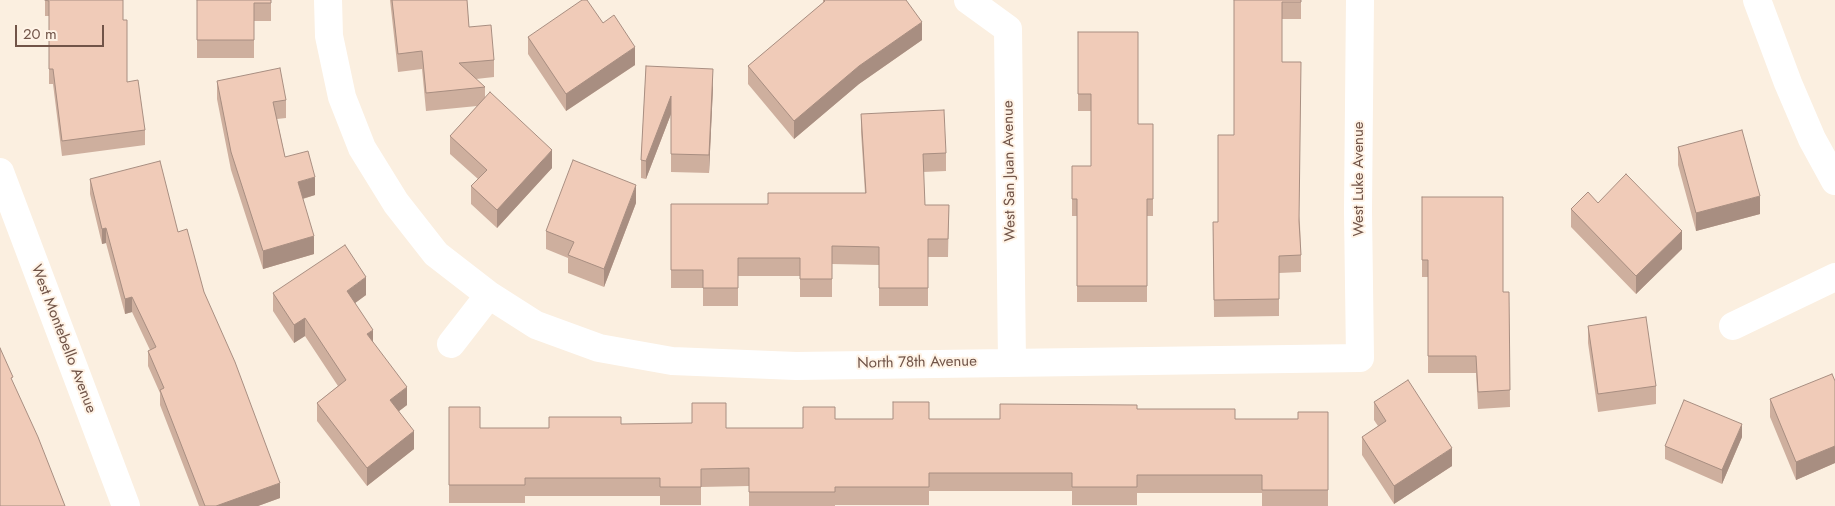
<!DOCTYPE html>
<html>
<head>
<meta charset="utf-8">
<style>
	body { margin:0 }
	#map { position:relative; width:1835px; height:506px; overflow:hidden; background:#fbefe0; font-family:Jost,sans-serif }
	canvas { display:block }
	.scale { position:absolute; left:15px; top:25px; width:89px; height:22px; box-sizing:border-box; border:2px solid #715448; border-top:0; padding-left:6px; font-size:15px; line-height:18px; white-space:nowrap; color:#715448; -webkit-text-stroke:4px #fff3e6; paint-order:stroke }
</style>
</head>
<body>
<div id="map">
<canvas width="1835" height="506"></canvas>
<div class="scale">20 m</div>
</div>
<script>
const ctx = document.querySelector('canvas').getContext('2d');
ctx.lineJoin = 'round';
function shape(rows) {
  const path = new Path2D();
  for (const r of rows) {
    path.moveTo(r[0], r[1]);
    for (let i = 2; i < r.length; i += 2) path.lineTo(r[i], r[i + 1]);
  }
  return path;
}
function trace(path, color, width, dash) {
  ctx.strokeStyle = color;
  ctx.lineWidth = width;
  ctx.lineCap = dash ? 'butt' : 'round';
  ctx.setLineDash(dash || []);
  ctx.stroke(path);
}
function paint(path, color) {
  ctx.fillStyle = color;
  ctx.fill(path, 'evenodd');
}
function write(font, color, halo, rows, align = 'center') {
  ctx.font = font + ' Jost,sans-serif';
  ctx.lineWidth = 4;
  ctx.setLineDash([]);
  ctx.textBaseline = 'middle';
  ctx.strokeStyle = halo;
  ctx.fillStyle = color;
  for (const [text, x, y, turn = 0] of rows) {
    ctx.save();
    ctx.translate(x, y);
    ctx.rotate((+turn || 0) * Math.PI / 180);
    ctx.textAlign = isNaN(turn) ? turn : align;
    if (halo) ctx.strokeText(text, 0, 0);
    ctx.fillText(text, 0, 0);
    ctx.restore();
  }
}
trace(shape([
	[328,0,329,36,342,97,362,148,396,203,436,254,489,295,536,325,599,348,672,361,796,366,1360,358,1358,211,1360,0],
	[968,0,1008,29,1012,362],
	[1757,0,1788,83,1812,139,1835,181],
	[0,172,126,506],
	[1733,326,1835,277],
	[451,344,489,295]
]), '#fff', 28);
paint(shape([
	[45,0,123,20,127,82,145,130,145,145,62,156,53,84,49,84,49,16,45,16],
	[197,0,271,0,271,21,254,21,254,58,197,58],
	[390,0,467,0,469,27,494,60,494,77,476,79,485,87,485,98,552,168,497,228,471,204,471,186,478,179,450,154,450,136,477,106,426,111,422,69,398,72],
	[823,0,906,0,922,40,859,84,794,139,748,84,748,66,823,3],
	[1234,0,1301,0,1301,19,1282,19,1282,62,1300,224,1301,255,1301,272,1279,273,1279,316,1214,317,1213,222,1218,222,1234,135],
	[603,23,635,65,566,111,528,54,528,37],
	[1078,32,1138,124,1153,124,1153,216,1147,216,1147,302,1077,302,1077,216,1072,216,1072,166,1091,166,1091,111,1078,111],
	[646,66,713,87,709,173,671,172,671,114,646,179,641,178,641,160],
	[217,81,286,100,286,118,277,119,285,157,315,195,303,199,314,254,263,269,231,170,217,99],
	[861,114,946,153,946,171,923,172,925,205,949,205,948,257,928,257,928,306,879,306,879,265,832,264,832,297,800,297,800,276,738,276,738,306,703,306,703,288,671,288,671,204,768,204,865,193,861,132],
	[1678,147,1760,214,1696,231,1678,165],
	[90,179,178,232,204,292,280,498,258,506,199,506,160,405,160,393,148,366,148,351,150,350,132,312,125,314,106,243,102,244,90,194],
	[1422,197,1503,292,1509,292,1510,407,1478,409,1476,373,1428,373,1428,277,1422,277],
	[636,203,604,287,568,273,568,258,546,249,546,231],
	[1598,203,1682,249,1636,294,1571,227,1571,209],
	[273,293,366,295,355,303,373,342,407,405,399,411,414,449,367,486,317,421,317,403,338,386,305,336,294,343,273,311],
	[1588,326,1656,386,1656,404,1598,412,1588,343],
	[1835,381,1835,463,1796,480,1770,417,1770,399],
	[1374,402,1452,466,1394,504,1362,455,1362,437,1378,426,1374,420],
	[449,407,480,428,549,428,621,424,726,428,803,428,835,419,1000,419,1137,409,1235,419,1298,419,1328,412,1328,506,1262,506,1262,493,1137,493,1137,505,1072,505,1072,491,929,491,929,505,835,505,835,506,749,506,749,486,701,487,701,505,660,505,660,496,525,496,525,503,449,503],
	[1742,437,1722,484,1665,459,1665,446]
]), '#ceaf9e');
paint(shape([
	[922,22,922,40,859,84,794,139,794,121,859,66],
	[635,47,635,65,566,111,566,94],
	[713,69,713,87,709,173,709,155],
	[671,96,671,114,646,179,646,161],
	[552,150,552,168,497,228,497,210],
	[315,177,315,195,298,200,298,182],
	[636,185,636,203,604,287,604,269],
	[1760,196,1760,214,1696,231,1696,213],
	[106,228,106,243,102,244,102,229],
	[1682,231,1682,249,1636,294,1636,276],
	[314,236,314,254,263,269,263,251],
	[366,277,366,295,347,309,347,291],
	[132,297,132,312,125,314,125,299],
	[305,318,305,336,294,343,294,325],
	[373,330,373,348,367,334],
	[407,387,407,405,390,418,390,400],
	[1742,424,1742,437,1722,484,1722,470],
	[414,431,414,449,367,486,367,468],
	[1835,446,1835,463,1796,480,1796,462],
	[1452,448,1452,466,1394,504,1394,486],
	[280,483,280,498,258,506,216,506]
]), '#a88e81');
const building = shape([
	[45,0,123,0,123,20,127,20,127,82,138,80,145,130,62,141,53,69,49,69,49,1,45,0],
	[197,0,271,0,271,3,254,3,254,40,197,40,197,0],
	[392,0,467,0,469,27,491,25,494,60,459,63,485,87,426,93,422,51,398,54,392,0],
	[582,0,587,0,603,23,614,15,635,47,566,94,528,37,582,0],
	[824,0,906,0,922,22,859,66,794,121,748,66,825,1,824,0],
	[1234,0,1301,0,1301,2,1282,2,1282,62,1301,62,1299,221,1301,255,1279,256,1279,299,1214,300,1213,222,1218,222,1218,135,1234,135,1234,0],
	[1078,32,1138,32,1138,124,1153,124,1153,199,1147,199,1147,286,1077,286,1077,199,1072,199,1072,166,1091,166,1091,94,1078,94,1078,32],
	[646,66,713,69,709,155,671,154,671,96,646,161,641,160,646,66],
	[280,68,286,100,273,102,285,157,308,151,315,177,298,182,314,236,263,251,231,152,217,81,280,68],
	[490,92,552,150,497,210,471,186,487,170,450,136,490,92],
	[944,110,946,153,923,154,925,205,949,205,948,239,928,239,928,288,879,288,879,247,832,246,832,279,800,279,800,258,738,258,738,288,703,288,703,270,671,270,671,204,768,204,768,193,866,193,861,114,944,110],
	[1742,130,1760,196,1696,213,1678,147,1742,130],
	[573,160,636,185,604,269,568,255,574,242,546,231,573,160],
	[160,161,178,232,187,229,204,292,235,362,280,483,216,506,205,506,160,390,164,388,148,351,156,347,132,297,125,299,106,228,102,229,90,179,160,161],
	[1626,174,1682,231,1636,276,1571,209,1588,192,1598,203,1626,174],
	[1422,197,1503,197,1503,292,1509,292,1510,390,1478,392,1476,356,1428,356,1428,260,1422,260,1422,197],
	[345,245,366,277,347,291,373,330,367,334,407,387,390,400,414,431,367,468,317,403,346,380,305,318,294,325,273,293,345,245],
	[1646,317,1656,386,1598,394,1588,326,1646,317],
	[0,348,13,377,11,378,38,437,65,506,0,506,0,348],
	[1832,374,1835,381,1835,446,1796,462,1770,399,1832,374],
	[1408,380,1452,448,1394,486,1362,437,1386,421,1374,402,1408,380],
	[1684,400,1742,424,1722,470,1665,446,1684,400],
	[893,402,929,402,929,419,1000,419,1000,404,1137,405,1137,409,1235,409,1235,419,1298,419,1298,412,1328,412,1328,490,1262,490,1262,475,1137,475,1137,487,1072,487,1072,473,929,473,929,487,835,487,835,492,749,492,749,468,701,469,701,487,660,487,660,478,525,478,525,485,449,485,449,407,480,407,480,428,549,428,549,417,621,417,621,424,692,423,692,403,726,403,726,428,803,428,803,407,835,407,835,419,893,419,893,402]
]);
paint(building, '#f0cbb8');
trace(building, '#a88e81', 1);
write('15px', '#715448', '#fff3e6', [
	["West San Juan Avenue",1010,171,-91],
	["West Luke Avenue",1359,179,-90],
	["West Montebello Avenue",63,339,69],
	["North 78th Avenue",917,363,-1]
]);
</script>
</body>
</html>
